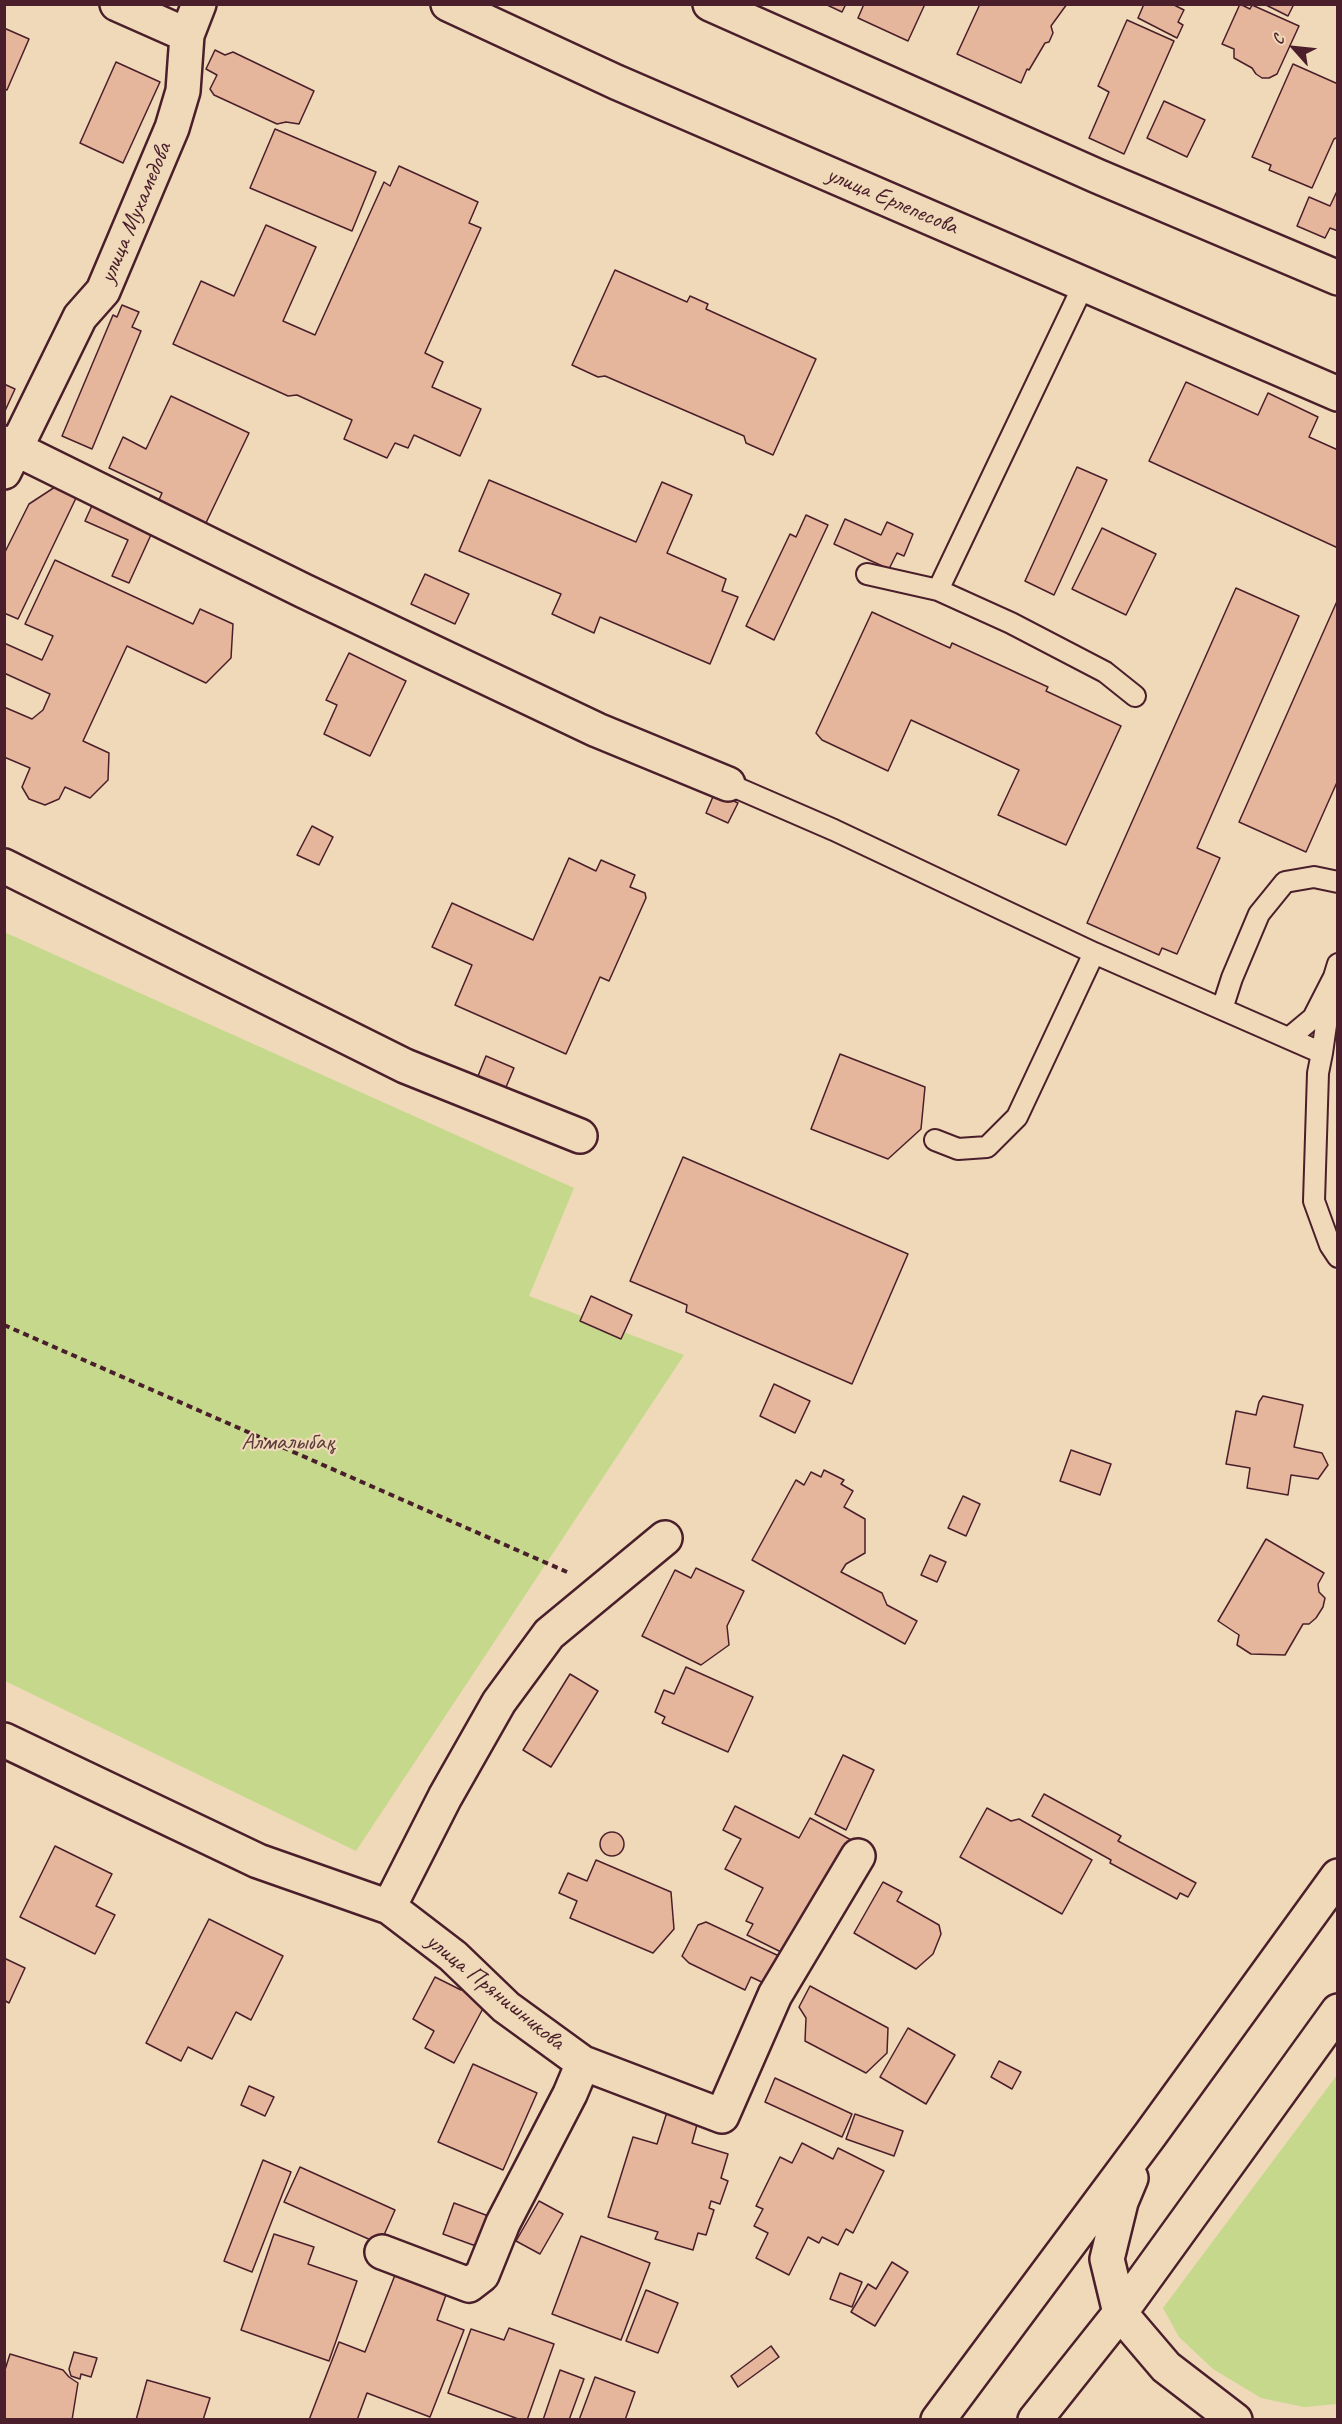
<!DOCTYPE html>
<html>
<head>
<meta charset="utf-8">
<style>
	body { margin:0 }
	#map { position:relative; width:1342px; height:2424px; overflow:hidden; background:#efd9b8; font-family:Caveat,sans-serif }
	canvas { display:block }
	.frame { position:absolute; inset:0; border:6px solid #4a1f2b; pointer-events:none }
	.north { position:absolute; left:1264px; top:18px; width:60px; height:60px; -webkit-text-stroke:4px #efd9b8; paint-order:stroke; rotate:297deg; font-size:16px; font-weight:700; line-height:24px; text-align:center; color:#4a1f2b }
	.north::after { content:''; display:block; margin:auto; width:21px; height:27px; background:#4a1f2b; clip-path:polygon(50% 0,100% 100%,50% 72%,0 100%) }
</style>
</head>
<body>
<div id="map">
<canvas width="1342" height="2424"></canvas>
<div class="frame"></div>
<div class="north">С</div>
</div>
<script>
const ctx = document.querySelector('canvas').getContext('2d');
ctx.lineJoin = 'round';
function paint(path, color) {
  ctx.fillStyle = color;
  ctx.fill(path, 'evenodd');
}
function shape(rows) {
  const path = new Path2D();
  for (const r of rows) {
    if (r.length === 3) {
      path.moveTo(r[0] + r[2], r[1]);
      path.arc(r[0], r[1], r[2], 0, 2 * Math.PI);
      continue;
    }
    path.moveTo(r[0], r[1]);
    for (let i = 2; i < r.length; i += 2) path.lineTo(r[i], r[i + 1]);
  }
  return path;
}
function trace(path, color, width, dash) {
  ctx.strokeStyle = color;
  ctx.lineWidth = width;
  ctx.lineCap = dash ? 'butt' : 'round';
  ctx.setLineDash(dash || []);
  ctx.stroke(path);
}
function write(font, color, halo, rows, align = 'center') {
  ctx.font = font + ' Caveat,sans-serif';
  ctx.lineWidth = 4.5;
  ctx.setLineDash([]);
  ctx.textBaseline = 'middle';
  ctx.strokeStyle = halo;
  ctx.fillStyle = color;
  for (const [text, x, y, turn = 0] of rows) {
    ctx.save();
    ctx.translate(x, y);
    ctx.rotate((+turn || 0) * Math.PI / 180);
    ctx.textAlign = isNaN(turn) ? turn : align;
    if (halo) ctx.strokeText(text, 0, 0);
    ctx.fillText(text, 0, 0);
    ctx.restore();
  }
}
paint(shape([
	[4,932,574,1188,529,1296,684,1355,356,1851,5,1681],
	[1337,2075,1337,2404,1304,2407,1261,2398,1213,2369,1179,2337,1163,2308]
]), '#c5d88c');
const building = shape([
	[825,4,846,4,842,12,825,4],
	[864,4,925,4,908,41,858,18,864,4],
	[980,4,1067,4,1051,26,1053,33,1049,42,1045,43,1029,70,1027,69,1021,83,957,54,980,4],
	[1144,4,1172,4,1184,10,1178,22,1183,25,1177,38,1138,18,1144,4],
	[1240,4,1250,9,1252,5,1299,26,1277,74,1269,78,1262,78,1256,74,1252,68,1234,58,1234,49,1222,44,1240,4],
	[1264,4,1294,4,1288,16,1264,4],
	[1127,20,1174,41,1124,154,1089,138,1109,92,1098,86,1127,20],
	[4,28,29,39,7,90,4,89,4,28],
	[215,50,225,55,233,52,314,91,299,124,286,122,277,124,214,95,210,89,217,75,206,69,215,50],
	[116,62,160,82,123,163,80,143,116,62],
	[1293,64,1338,84,1338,137,1334,139,1312,188,1269,170,1271,165,1252,157,1293,64],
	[1164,101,1205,120,1187,157,1147,138,1164,101],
	[275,129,376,172,352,231,250,188,275,129],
	[399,166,478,202,469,223,481,228,425,353,443,362,432,387,481,409,460,456,414,435,408,448,395,443,387,458,344,439,352,420,297,395,288,396,173,344,201,281,234,296,266,225,316,247,283,321,315,335,384,182,390,186,399,166],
	[1338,189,1338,231,1330,228,1325,238,1297,226,1309,197,1330,206,1338,189],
	[615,270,687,302,690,296,708,304,706,309,816,359,773,455,746,443,744,436,605,376,598,377,572,365,615,270],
	[122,305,139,312,132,327,141,331,92,449,62,436,113,315,117,317,122,305],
	[1186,382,1258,415,1268,393,1318,417,1309,437,1338,450,1338,548,1149,461,1186,382],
	[4,384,15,389,4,413,4,384],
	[171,396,249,433,204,527,157,504,162,493,109,468,123,437,146,449,171,396],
	[1077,467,1107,480,1054,595,1025,581,1077,467],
	[489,480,636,542,662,482,692,495,667,553,726,579,722,591,738,597,710,664,600,617,594,633,552,614,561,594,459,551,489,480],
	[55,487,69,488,77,496,18,619,4,613,4,554,29,504,55,487],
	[95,499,155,526,129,583,112,576,128,540,85,521,95,499],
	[806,515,828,525,774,640,746,626,790,534,796,537,806,515],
	[845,519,881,535,887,522,913,534,904,556,897,553,889,569,834,544,845,519],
	[1102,528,1156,554,1126,615,1072,589,1102,528],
	[55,560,193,624,200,609,233,624,231,658,206,683,127,646,83,741,109,753,108,780,90,798,65,787,59,799,45,805,29,799,22,787,30,768,4,757,4,707,32,719,43,710,50,694,4,673,4,643,42,660,53,636,25,624,55,560],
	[425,574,469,594,455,624,411,604,425,574],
	[1236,588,1299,616,1197,848,1220,858,1177,954,1162,948,1159,955,1087,923,1236,588],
	[1338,599,1338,780,1306,852,1239,822,1338,599],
	[872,612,950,648,952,643,1048,687,1046,691,1121,726,1066,845,998,815,1019,770,911,720,888,771,822,740,816,733,872,612],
	[349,653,406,681,370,756,324,734,337,705,326,700,349,653],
	[715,792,738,803,728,823,706,813,715,792],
	[312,826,333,837,319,865,297,855,312,826],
	[569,858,596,871,601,860,635,875,630,887,645,893,646,898,609,981,600,977,566,1054,455,1005,472,965,432,947,452,903,533,940,569,858],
	[840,1054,925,1087,921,1129,888,1159,811,1129,840,1054],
	[486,1056,514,1068,504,1092,476,1081,486,1056],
	[683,1157,908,1254,852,1384,686,1312,687,1305,630,1281,683,1157],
	[591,1296,632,1315,621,1339,580,1321,591,1296],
	[774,1384,810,1401,795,1433,760,1416,774,1384],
	[1263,1396,1303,1405,1294,1447,1322,1453,1328,1465,1318,1479,1291,1475,1288,1495,1247,1488,1250,1468,1226,1464,1236,1411,1256,1415,1259,1402,1263,1396],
	[1071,1450,1111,1464,1100,1495,1060,1481,1071,1450],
	[824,1470,844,1480,841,1484,853,1491,844,1507,865,1519,865,1553,846,1564,841,1572,882,1593,887,1605,917,1621,905,1644,752,1560,796,1480,804,1485,811,1472,821,1477,824,1470],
	[963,1496,980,1504,966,1536,948,1528,963,1496],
	[1266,1539,1324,1573,1318,1584,1319,1592,1325,1598,1323,1607,1316,1618,1309,1624,1303,1624,1285,1655,1251,1654,1237,1645,1239,1635,1218,1621,1266,1539],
	[930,1555,946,1562,937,1582,921,1575,930,1555],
	[696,1568,744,1591,727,1626,729,1645,701,1665,642,1636,675,1570,691,1578,696,1568],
	[686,1667,753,1697,728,1752,662,1723,665,1717,655,1712,664,1690,674,1694,686,1667],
	[570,1674,598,1691,551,1767,523,1750,570,1674],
	[843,1755,874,1770,846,1830,815,1814,843,1755],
	[1044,1794,1121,1836,1118,1841,1196,1883,1188,1897,1180,1893,1177,1899,1110,1863,1111,1860,1032,1816,1044,1794],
	[735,1806,799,1838,810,1818,853,1841,817,1913,789,1956,747,1935,753,1924,746,1921,763,1888,725,1869,741,1839,723,1830,735,1806],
	[987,1808,1011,1821,1019,1819,1092,1860,1062,1914,960,1857,987,1808],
	[612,1844,12],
	[55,1846,112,1874,96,1906,115,1915,95,1954,20,1917,55,1846],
	[596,1860,671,1892,674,1929,653,1953,570,1918,577,1901,559,1893,568,1873,587,1881,596,1860],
	[883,1882,902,1892,897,1901,939,1925,941,1934,933,1954,916,1969,854,1933,883,1882],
	[209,1919,283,1956,251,2020,236,2012,212,2059,188,2047,181,2061,146,2043,209,1919],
	[706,1922,779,1956,766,1984,751,1977,745,1990,689,1963,682,1956,698,1925,706,1922],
	[4,1958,25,1968,9,2003,4,2000,4,1958],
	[435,1977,461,1990,463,1986,488,1999,454,2063,425,2048,434,2031,413,2019,435,1977],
	[810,1986,888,2028,887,2053,866,2073,805,2041,806,2018,799,2007,810,1986],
	[908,2028,955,2055,926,2104,880,2077,908,2028],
	[999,2061,1021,2072,1012,2089,991,2077,999,2061],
	[473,2064,537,2093,503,2170,438,2142,473,2064],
	[775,2078,852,2114,842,2137,765,2102,775,2078],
	[249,2086,274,2097,265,2116,241,2105,249,2086],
	[667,2112,698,2121,692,2143,728,2154,721,2178,728,2181,720,2204,711,2201,709,2208,714,2210,706,2235,698,2233,693,2250,655,2239,658,2232,608,2217,633,2137,657,2144,667,2112],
	[855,2114,903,2131,894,2156,846,2139,855,2114],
	[802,2143,833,2159,838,2148,884,2171,853,2233,846,2229,838,2245,822,2237,819,2243,808,2237,789,2275,756,2258,768,2233,754,2226,763,2209,756,2206,780,2157,792,2163,802,2143],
	[263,2160,291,2172,252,2272,224,2261,263,2160],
	[300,2167,395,2210,380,2244,284,2202,300,2167],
	[539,2201,563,2214,540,2254,516,2241,539,2201],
	[454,2203,491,2217,484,2242,473,2245,443,2234,454,2203],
	[274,2234,314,2247,308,2264,357,2281,329,2361,241,2330,274,2234],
	[581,2236,650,2263,621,2340,552,2314,581,2236],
	[892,2262,908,2272,875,2326,851,2312,868,2284,876,2289,892,2262],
	[840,2273,862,2282,852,2307,830,2299,840,2273],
	[395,2275,446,2295,437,2320,464,2330,430,2417,367,2393,357,2420,309,2420,339,2342,365,2352,395,2275],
	[646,2290,678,2303,658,2353,626,2341,646,2290],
	[509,2328,554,2344,527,2420,521,2420,448,2393,471,2329,504,2340,509,2328],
	[771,2346,779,2357,738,2387,731,2376,771,2346],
	[74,2352,97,2358,91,2377,81,2374,80,2379,71,2376,69,2369,74,2352],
	[10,2354,63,2370,69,2377,78,2383,72,2420,4,2420,4,2373,10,2354],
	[560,2370,584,2379,569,2420,543,2420,560,2370],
	[595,2377,635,2392,625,2420,579,2420,595,2377],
	[147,2380,210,2398,203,2420,136,2420,147,2380]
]);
paint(building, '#e5b69b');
trace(building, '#4a1f2b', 1.5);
const service = shape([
	[867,574,938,590,1084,284],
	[938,590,1011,623,1105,672,1135,696],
	[728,784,834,830,1094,953,1322,1053,1318,1073,1314,1201,1330,1245,1338,1257],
	[1222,1009,1232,978,1259,914,1285,882,1314,877,1338,882],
	[1289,1038,1313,1018,1334,977,1338,964],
	[1322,1053,1330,997],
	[935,1140,958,1149,987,1147,1017,1117,1094,953]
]);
const minor = shape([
	[117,4,187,35],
	[710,4,1097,176,1338,278],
	[4,443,304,591,597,730,728,784],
	[4,472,80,317,103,291,172,128,183,91,187,35,199,4],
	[4,866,405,1066,580,1136],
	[4,1740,258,1861,389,1907,453,1956,506,2007,583,2063,722,2116,775,1995,858,1856],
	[389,1907,445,1797,499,1702,549,1634,665,1538],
	[382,2252,469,2285,482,2275,503,2223,570,2094,583,2063]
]);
const secondary = shape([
	[448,4,616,82,1338,394]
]);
const trunk = shape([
	[1131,2178,1121,2202,1107,2259,1120,2313,1166,2367,1235,2420],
	[938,2420,1150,2135,1338,1876],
	[1035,2420,1120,2313,1338,2011]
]);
trace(service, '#4a1f2b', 24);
trace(minor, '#4a1f2b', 38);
trace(secondary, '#4a1f2b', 38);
trace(trunk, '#4a1f2b', 38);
trace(shape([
	[4,1325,567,1572]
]), '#4a1f2b', 4, [6, 4.5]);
trace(service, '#efd9b8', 20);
trace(minor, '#efd9b8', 33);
trace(secondary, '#efd9b8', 33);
trace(trunk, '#efd9b8', 33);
write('24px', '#4a1f2b', '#efd9b8', [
	["улица Ерлепесова",892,201,23],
	["улица Мухамедова",136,213,-67],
	["улица Прянишникова",495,1992,39]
]);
write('24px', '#5c3b3a', '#efd9b8', [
	["Алмалыбақ",288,1443]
]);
</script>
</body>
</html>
